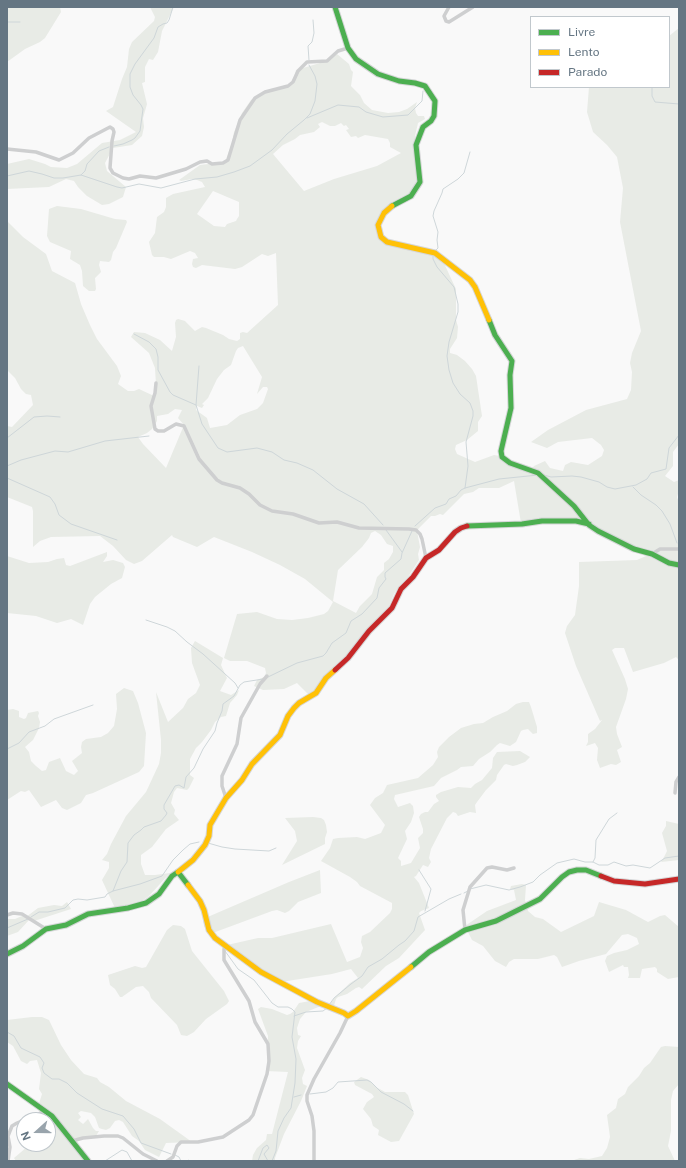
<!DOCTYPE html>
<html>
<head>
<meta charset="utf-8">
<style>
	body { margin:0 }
	#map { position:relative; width:686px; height:1168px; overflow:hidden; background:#f9f9f9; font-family:"Public Sans",sans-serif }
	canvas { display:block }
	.frame { position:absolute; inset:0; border:8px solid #657683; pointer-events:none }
	.legend { position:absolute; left:530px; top:16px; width:140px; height:72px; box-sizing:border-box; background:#fff; border:1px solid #c1c8cd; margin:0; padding:5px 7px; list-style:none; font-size:12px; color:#657683 }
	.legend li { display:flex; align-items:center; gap:8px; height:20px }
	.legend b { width:20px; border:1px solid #c1c8cd }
	.north { position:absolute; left:16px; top:1112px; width:40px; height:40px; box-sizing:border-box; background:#fff; border:1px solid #c1c8cd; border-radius:50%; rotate:249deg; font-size:11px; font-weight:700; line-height:16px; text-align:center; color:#657683 }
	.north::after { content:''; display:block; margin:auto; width:14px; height:18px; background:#99a4ac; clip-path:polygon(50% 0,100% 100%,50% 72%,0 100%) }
</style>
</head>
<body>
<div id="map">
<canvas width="686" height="1168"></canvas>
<div class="frame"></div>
<ul class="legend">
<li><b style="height:5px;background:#4caf50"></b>Livre</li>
<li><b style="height:5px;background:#ffc107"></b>Lento</li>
<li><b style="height:5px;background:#c62828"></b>Parado</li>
</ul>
<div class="north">N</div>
</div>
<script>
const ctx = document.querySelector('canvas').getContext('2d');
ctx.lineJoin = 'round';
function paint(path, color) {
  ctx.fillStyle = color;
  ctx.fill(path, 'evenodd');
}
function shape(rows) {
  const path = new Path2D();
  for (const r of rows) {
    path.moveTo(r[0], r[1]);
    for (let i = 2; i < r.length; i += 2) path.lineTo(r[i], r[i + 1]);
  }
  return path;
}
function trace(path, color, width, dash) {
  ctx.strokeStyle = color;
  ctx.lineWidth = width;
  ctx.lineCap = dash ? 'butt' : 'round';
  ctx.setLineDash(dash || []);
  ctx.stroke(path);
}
paint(shape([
	[7,7,60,7,61,12,45,38,40,42,25,49,7,62],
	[150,7,174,7,162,31,158,52,153,60,149,59,145,67,145,82,142,83,147,104,143,118,144,127,142,136,132,145,113,148,105,163,107,171,126,187,123,197,109,204,102,205,87,196,78,187,74,181,66,179,49,187,7,189,7,164,29,159,45,164,51,167,67,168,77,164,102,143,120,140,136,132,106,111,113,107,122,79,127,67,129,49,132,42,154,21,155,17],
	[679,28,679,444,673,452,673,466,665,476,674,482,679,480,679,490,677,497,679,503,679,660,676,657,664,663,633,672,624,648,615,648,612,650,625,679,628,689,626,699,616,727,617,734,622,747,617,750,621,762,616,765,611,764,600,768,597,760,598,748,595,743,586,746,588,742,588,734,595,729,602,720,600,721,576,666,565,633,567,626,575,615,579,586,579,562,637,560,646,556,596,533,583,519,521,523,514,481,499,488,479,488,473,492,464,494,443,515,440,514,435,516,431,516,419,528,417,531,420,547,418,554,419,560,408,577,400,585,394,594,389,606,376,620,350,652,323,677,314,693,310,695,308,694,297,683,284,689,263,690,254,686,257,680,264,677,266,673,265,668,247,661,230,661,224,658,237,614,257,612,277,619,292,620,308,618,324,614,328,611,333,602,305,579,280,565,252,552,214,537,197,547,173,537,172,535,142,561,134,564,126,560,113,546,100,536,51,537,40,541,33,547,33,511,32,507,7,497,7,426,12,427,33,405,31,395,26,394,21,389,15,378,7,370,7,221,23,237,46,254,52,271,75,283,81,304,90,325,97,339,117,366,121,376,118,384,128,391,134,391,139,389,154,396,156,385,155,368,149,353,131,337,134,332,145,333,160,340,172,351,176,337,175,323,176,320,178,319,185,321,195,331,202,327,206,328,223,335,229,339,237,341,240,339,240,333,243,332,247,333,278,305,276,253,268,256,262,254,242,267,235,269,202,265,196,268,193,267,192,264,193,259,198,258,195,253,190,251,171,259,164,257,154,257,152,255,149,242,155,233,157,217,164,212,166,207,166,198,173,194,205,187,202,182,197,180,192,179,181,181,179,180,200,165,225,162,232,143,234,132,242,113,251,100,259,95,288,85,294,79,296,70,327,61,337,54,349,64,351,70,353,72,351,86,360,95,364,103,372,110,388,113,399,112,407,109,417,102,415,108,416,113,418,116,424,116,425,119,418,123,415,136,416,152,420,176,414,191,391,208,382,219,378,229,385,242,427,250,442,259,456,289,456,320,458,327,457,338,450,349,450,353,457,355,465,361,472,369,476,376,482,416,478,422,478,431,467,440,456,445,455,449,457,454,475,462,494,455,500,456,510,463,532,469,534,466,545,461,550,468,563,471,565,465,571,462,588,465,602,456,604,450,601,445,592,438,558,442,547,448,531,442,548,430,586,410,627,399,631,390,632,372,630,363,632,353,641,331,620,222,623,188,617,157,607,145,593,132,587,112,589,87,669,87,669,36],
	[322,122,330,126,335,126,341,123,344,126,346,125,349,129,346,130,351,137,356,136,358,138,365,135,388,139,390,143,390,147,401,153,377,166,334,179,304,191,273,154,283,145,295,139,300,135,314,132,320,127,318,124],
	[213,191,239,202,239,216,237,219,236,221,227,224,225,227,214,226,197,214],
	[243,346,262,377,257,394,263,387,267,387,268,389,263,403,257,409,240,415,227,425,210,428,207,418,196,410,197,406,202,408,204,405,202,404,208,398,217,379,224,370,231,365,236,351,238,348],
	[175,409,182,410,178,418,184,425,166,468,143,444,138,437,147,433,152,429,157,421,157,416,168,414],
	[375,531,381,535,387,544,393,546,393,552,389,559,384,563,384,570,377,577,372,594,360,606,356,613,333,601,338,570,362,547,369,538,371,533],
	[57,206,81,209,115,219,126,220,127,222,116,248,113,252,111,260,109,262,100,261,99,265,101,272,95,278,96,289,95,291,89,291,83,286,82,271,80,265,70,259,71,251,50,242,47,236,49,209],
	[107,552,107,556,103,562,113,560,123,563,125,567,122,578,111,584,95,597,90,604,83,625,71,619,57,623,36,616,7,613,7,556,29,563,48,562,57,559,64,558,66,565,70,566],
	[195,641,223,658,221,665,227,678,220,691,231,695,239,690,237,695,230,703,226,716,221,717,215,722,211,730,202,742,196,748,190,759,190,775,194,778,189,788,187,790,177,788,174,792,171,803,175,810,174,814,179,820,166,829,152,847,141,855,141,864,145,875,155,875,170,873,149,896,138,904,115,908,102,880,109,868,109,862,102,860,107,854,111,844,126,816,146,792,159,764,161,753,161,740,156,692,168,722,183,708,188,699,196,693,200,685,192,663,191,648],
	[124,688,133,691,138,703,146,733,144,766,139,772,93,793,86,795,81,803,67,810,62,808,56,800,41,807,29,790,25,792,21,791,7,800,7,710,13,709,19,711,19,717,24,719,26,718,28,713,38,711,39,713,38,716,40,722,39,728,33,740,25,747,29,752,31,761,36,766,42,771,46,770,49,762,60,758,66,771,74,775,78,771,72,761,82,753,81,747,82,742,86,739,101,737,108,733,114,726,117,709,116,694],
	[523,702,529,702,531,707,537,727,537,733,533,734,528,729,523,730,521,731,516,742,510,746,500,743,497,745,490,752,479,759,473,766,461,767,457,770,441,778,434,786,395,795,394,799,398,807,410,803,413,806,414,813,411,822,405,831,407,839,398,858,401,861,401,866,411,863,420,848,418,838,423,833,423,829,419,817,421,814,425,812,428,812,434,804,439,801,436,797,436,795,441,792,458,787,471,788,475,784,482,780,492,768,493,758,497,752,520,751,530,757,525,762,517,765,513,766,506,764,504,765,497,775,496,780,486,790,477,802,475,805,476,813,470,812,458,816,456,813,453,812,447,818,431,849,429,858,431,862,428,867,423,865,416,876,414,877,419,883,429,908,421,911,419,913,425,930,399,958,386,966,362,989,359,987,356,988,347,994,338,997,336,999,333,1009,327,1007,335,997,350,983,358,978,351,969,332,974,281,982,265,974,227,945,258,938,272,938,331,924,347,962,360,957,363,948,361,942,362,936,370,932,390,913,392,909,392,903,360,886,357,882,350,877,321,861,330,848,333,839,338,838,357,837,365,839,381,833,385,825,370,805,375,798,383,793,387,785,418,778,433,765,438,757,437,752,439,747,449,737,461,728,474,724,483,723,493,717,507,711,516,704],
	[313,817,321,818,324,820,326,825,327,832,325,838,325,844,282,865,297,841,295,831,285,818],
	[666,821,679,824,679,860,661,862,664,857,667,851,662,833,666,826],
	[320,870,321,893,298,902,289,911,285,913,277,910,272,911,210,934,204,926,203,919,289,882],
	[522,884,526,885,525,900,528,911,535,917,543,919,561,932,594,916,599,902,626,910,648,922,660,916,665,915,679,927,679,977,668,979,657,972,657,969,655,967,642,969,640,978,628,978,629,975,628,967,624,967,623,965,609,972,605,961,607,956,614,953,627,950,639,944,637,938,628,934,622,935,606,954,579,961,562,967,557,957,554,955,538,959,514,959,509,962,506,967,495,961,483,946,472,940,465,926,487,911,516,900,514,890,510,889,511,886],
	[67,902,71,909,34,921,30,919,18,932,7,936,7,919,15,919,22,916,26,917,38,908,54,905,62,906],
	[173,925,181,926,185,929,192,951,224,991,229,1001,227,1004,206,1019,194,1032,187,1036,181,1035,177,1025,151,998,149,992,143,986,136,987,122,997,120,997,115,989,110,985,108,975,135,966,142,968,146,967,167,930],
	[312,999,321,1006,306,1012,300,1019,297,1028,298,1035,301,1036,298,1041,297,1048,305,1070,302,1078,303,1084,307,1086,301,1101,284,1134,275,1158,275,1161,252,1161,253,1155,257,1148,266,1140,267,1134,272,1134,288,1072,266,1071,267,1066,268,1036,258,1009,261,1007,272,1009,287,1015,290,1014,293,1012,299,1003,310,1001],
	[32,1017,42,1017,49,1020,61,1045,71,1060,84,1074,97,1078,100,1082,109,1087,126,1101,160,1119,192,1142,166,1143,159,1157,145,1150,139,1141,132,1136,123,1122,119,1120,115,1121,110,1128,106,1130,102,1129,99,1128,95,1117,91,1113,81,1111,78,1113,81,1117,78,1120,83,1124,88,1119,93,1128,96,1131,99,1131,96,1136,73,1139,86,1161,16,1161,14,1158,27,1147,28,1144,48,1144,48,1120,24,1120,24,1141,20,1134,19,1134,17,1129,20,1127,22,1124,19,1120,40,1112,38,1107,42,1094,39,1089,41,1073,37,1060,30,1061,27,1064,21,1061,13,1046,7,1042,7,1020],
	[665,1046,679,1047,679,1084,673,1091,671,1100,671,1131,668,1146,675,1161,571,1161,580,1158,589,1159,602,1156,607,1148,610,1137,607,1115,616,1108,618,1099,625,1094,628,1087,639,1076,644,1068,650,1063,661,1047],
	[361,1077,369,1080,376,1087,385,1092,405,1092,408,1095,414,1114,399,1141,391,1142,378,1135,379,1130,373,1126,371,1119,363,1109,367,1102,374,1097,372,1094,355,1085,354,1082]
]), '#e8ebe6');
trace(shape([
	[7,22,20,22],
	[309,60,308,46,312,42,314,33,313,20],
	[652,87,652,96,655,102,679,104],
	[307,118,338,105,359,107,366,112,383,117,408,115,422,101,423,91],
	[114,146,123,144,132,140,135,138,140,131,143,109,141,105,133,95,130,87,130,74,135,64,154,38,158,27,163,24,167,23,169,20,173,7],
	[81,175,85,171,87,164,99,151,109,147],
	[7,176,29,171,42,174,54,178,63,178,81,175,117,187,122,188,139,184,161,188,195,179,217,177,234,172,250,166,272,150,287,134,304,120,310,114,315,101,317,84,315,76,309,65],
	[436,250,438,248,437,240,438,232,433,216,434,211,442,193,443,189,458,179,464,173,470,152],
	[433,255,433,259,437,267,454,287,458,304,458,312,449,342,447,356,449,370,453,383,460,394,470,403,473,411,473,416,466,442,468,466,465,488],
	[134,334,149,342,156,349,158,357,158,370,170,392,173,395,196,405],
	[199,366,196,405,202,424,218,448,227,452,257,448,272,452,284,460,297,463,313,470,337,489,364,504,383,525],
	[7,438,34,417,47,416,60,417],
	[7,466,21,460,55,451,68,452,105,441,149,436],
	[544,475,551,477,572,476,581,477,599,482,607,487,615,489,636,485,647,479,651,473,666,469,669,448,679,435],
	[7,478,50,497,55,504,59,515,71,524,117,540],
	[633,487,641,495,656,505,662,511,670,524,677,543],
	[415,526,435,508,446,504,449,499,456,496,461,490,465,488,499,479,538,475],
	[386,530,402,552],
	[146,620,167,627,175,631,187,642,203,654,235,683,238,688],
	[268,677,297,663,323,656,326,653,332,643,346,633,351,621,362,614,377,598,379,588,386,579,385,577,385,573,401,559,402,553,412,531],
	[7,749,19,743,29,732,45,726,54,719,93,705],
	[208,843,222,847,235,849,269,851,276,848],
	[593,862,595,858,596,840,609,819,617,813],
	[419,870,431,889,425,911],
	[470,889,486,885,509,890,520,887,533,882,540,875,557,863,574,859,585,862,593,862,599,865,608,865,614,862,626,866,633,865,650,868,665,858,679,856],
	[113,891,121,871,127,862,128,843,134,835,141,830,144,827,161,821,166,815,167,813,164,809,164,805,175,786,179,785,184,788,186,777,194,768,203,749,215,731,217,723,222,711,223,704,234,696,240,685,244,682,263,679],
	[464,893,468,891],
	[31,917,39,912,48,912,65,908,73,900,78,899,87,900,105,897,107,894,113,891,140,884,162,876,173,860,183,850,190,844,199,842],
	[7,928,28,919],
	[225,951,238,969,254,980,272,1003,278,1007,288,1007,292,1009,295,1012,292,1037,296,1059,295,1083,291,1108,284,1118,278,1131,276,1151,272,1161],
	[329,1005,334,998,351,984,362,976,368,967,382,959,399,945,405,941,414,931,418,917,449,899,461,894],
	[294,1016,306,1012,323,1011,327,1008],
	[7,1032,14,1036,21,1048,40,1057,44,1063,42,1068,44,1073,52,1079,59,1079,67,1083,77,1093,102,1109,123,1116,134,1129,141,1143,171,1154],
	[310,1094,326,1092,333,1088,338,1082,367,1080,371,1082,381,1092,404,1104,413,1111],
	[294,1097,301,1095],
	[175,1155,179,1157,181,1161],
	[105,1161,122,1150,127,1152,132,1161],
	[187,1161,188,1160,190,1161],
	[258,1161,263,1148,267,1145,269,1148,264,1154,268,1161]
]), '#ced6d9', 1);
const fast = shape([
	[335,7,348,48,356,59,378,74,399,81,415,83,425,86,435,101,434,116,431,121,423,127,416,145,420,182,411,196,392,206],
	[489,320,495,335,512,361,510,375,511,408,501,451,502,457,510,463,538,473,574,506,589,525,598,531,634,549,652,554,669,563,679,565],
	[467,526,522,524,542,521,576,521,589,524],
	[7,954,23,946,46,929,66,925,88,914,128,908,146,903,159,894,172,876,178,872,188,885],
	[411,967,429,952,465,930,496,921,540,899,562,877,569,872,577,870,586,870,601,876],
	[7,1084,52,1116,88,1161]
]);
const slow = shape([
	[392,206,384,213,378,225,381,237,387,242,435,253,470,280,475,287,489,320],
	[178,872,193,860,205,845,209,836,210,825,226,798,242,780,252,764,280,735,288,716,294,708,299,703,316,693,326,678,335,670],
	[188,885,200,901,204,910,209,930,215,938,261,972,317,1002,344,1013,348,1016,356,1011,411,967]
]);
const jam = shape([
	[335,670,348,658,369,631,392,608,401,589,413,577,426,558,439,550,455,532,461,528,467,526],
	[601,876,614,881,645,884,679,879]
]);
trace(fast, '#d5d6d7', 7);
trace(slow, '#d5d6d7', 7);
trace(jam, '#d5d6d7', 7);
trace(shape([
	[449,7,444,16,446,21,449,22,473,7],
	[7,149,36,152,59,160,73,153,89,138,110,127,113,129,114,132,112,141,110,168,113,173,123,178,129,179,140,176,156,178,186,169,200,162,207,161,212,164,223,163,228,160,240,120,255,98,265,92,288,86,293,82,298,71,307,62,327,61,338,51,348,48],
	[156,383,155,393,151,406,155,429,158,431,164,431,176,424,184,426,199,459,217,480,222,483,240,488,249,494,260,505,272,511,293,514,319,523,337,522,359,528,409,529,416,530,420,534,422,539,426,558],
	[652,554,660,549,679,549],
	[675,793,676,782,679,777],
	[226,798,222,786,222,776,237,744,241,718,260,684,267,676],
	[7,915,13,913,22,914,46,929],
	[465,930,463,910,470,887,487,868,492,867,507,870,514,868],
	[72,1141,83,1138,104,1136,118,1136,123,1138,143,1154,157,1161],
	[8,1161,10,1147,8,1136,12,1126,17,1123,45,1111],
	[167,1161,173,1157,177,1146,181,1142,198,1142,223,1137,249,1120,253,1115,267,1074,269,1061,268,1044,255,1022,249,1001,224,960,224,949,226,945],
	[314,1161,314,1131,312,1116,307,1101,307,1095,314,1079,340,1033,348,1016]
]), '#cecfd0', 3.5);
trace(fast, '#4caf50', 5);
trace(slow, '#ffc107', 5);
trace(jam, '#c62828', 5);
</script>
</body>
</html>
